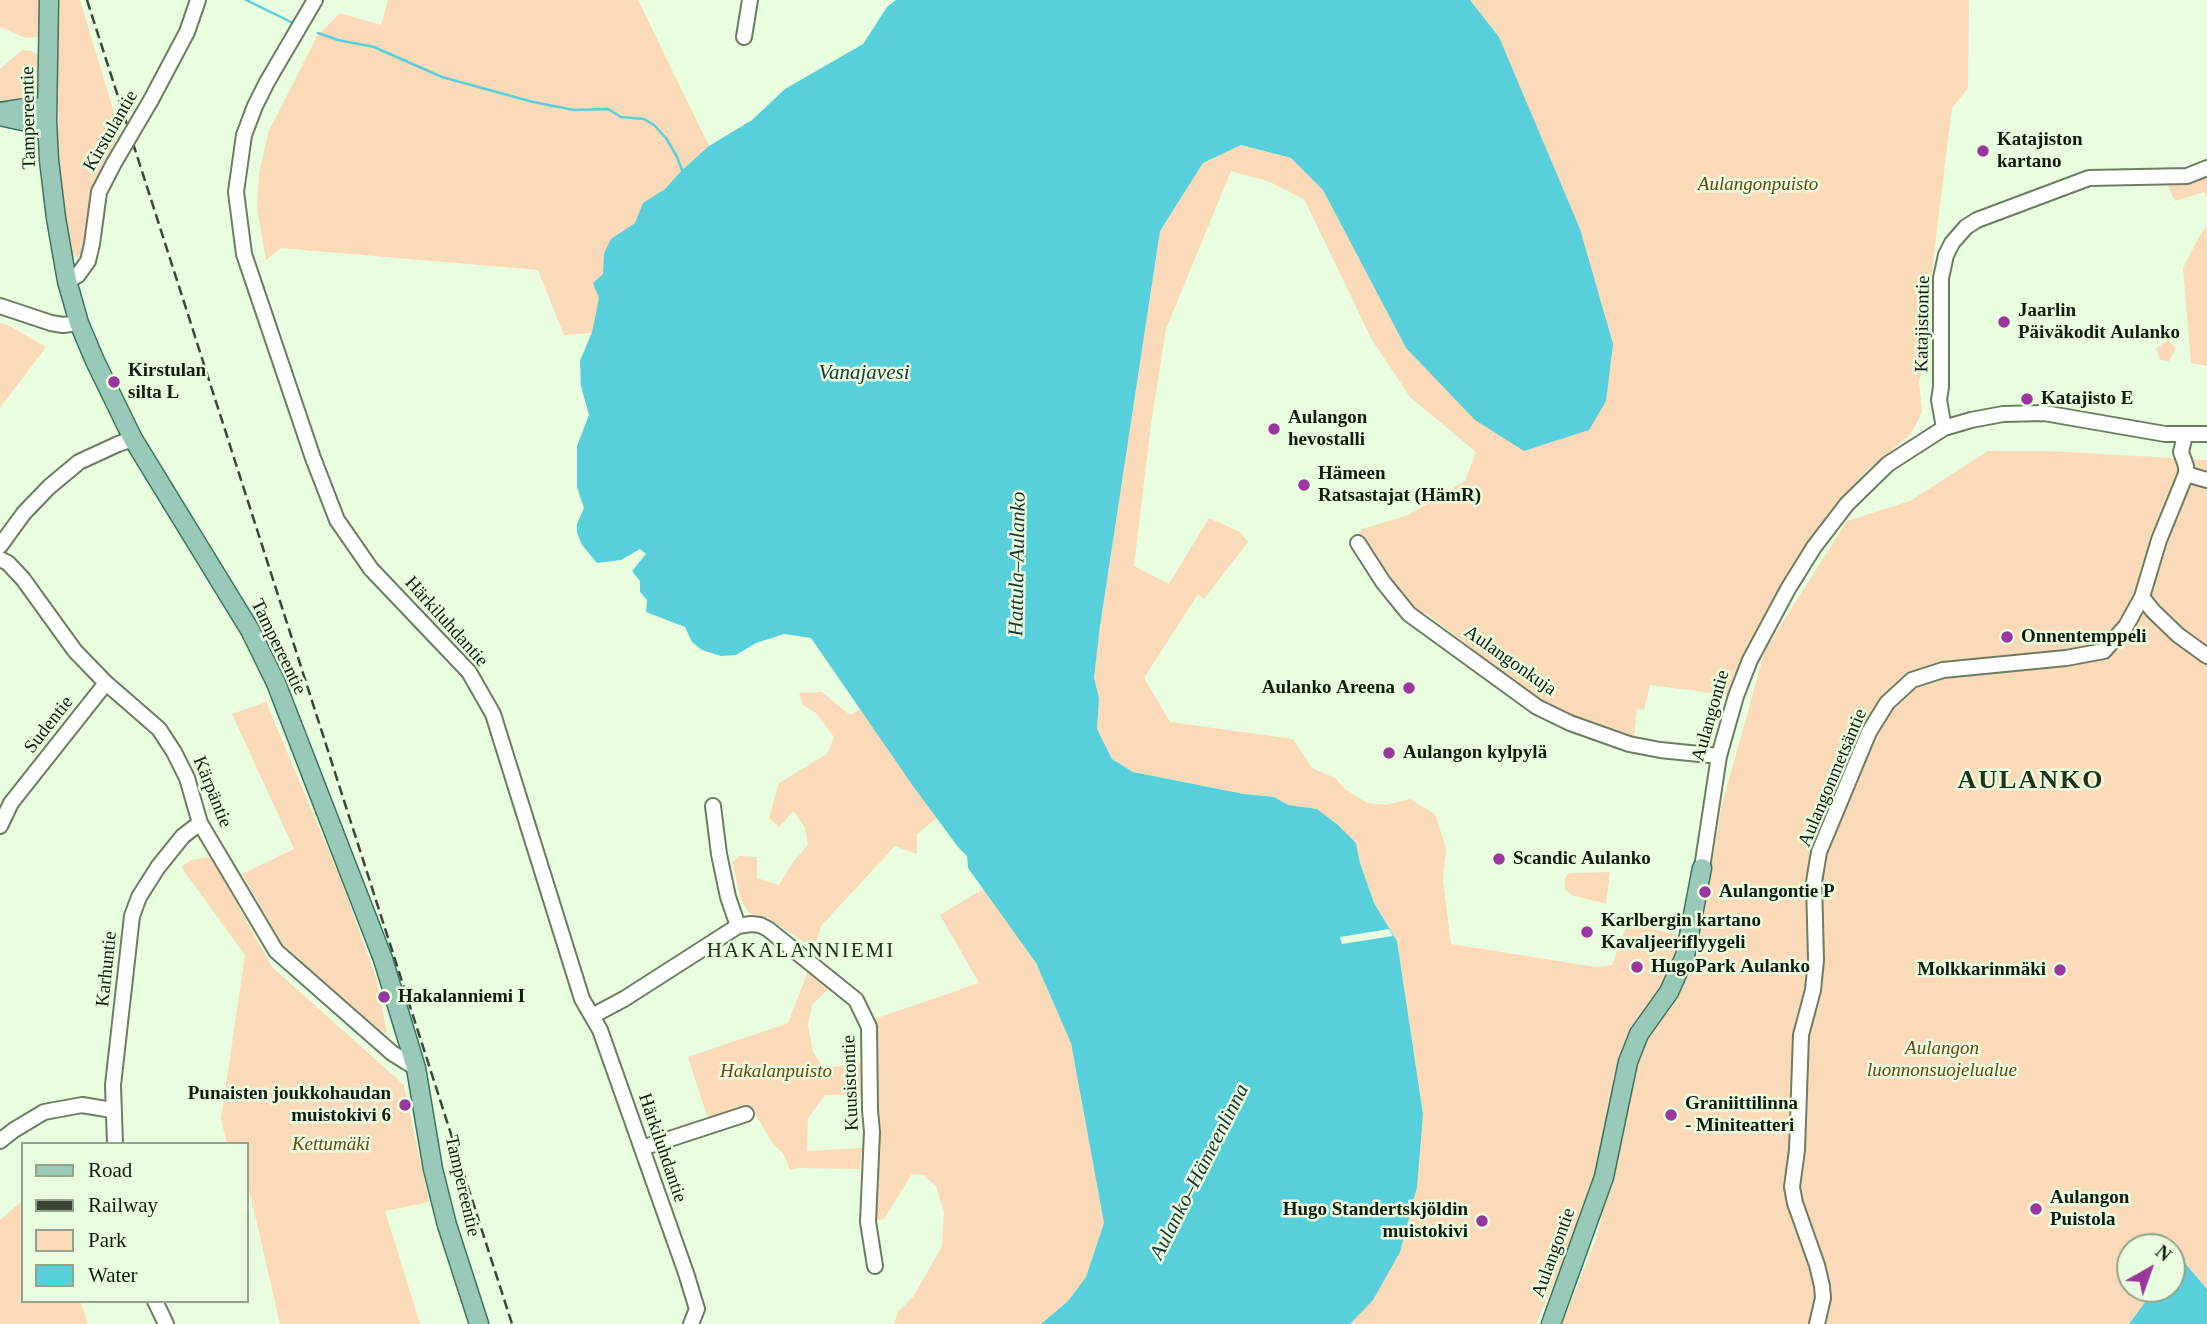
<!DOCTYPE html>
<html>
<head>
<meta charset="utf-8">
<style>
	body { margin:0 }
	#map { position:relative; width:2207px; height:1324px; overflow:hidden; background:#e8fede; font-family:Georgia,serif }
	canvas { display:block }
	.legend { position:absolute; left:21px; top:1142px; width:228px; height:161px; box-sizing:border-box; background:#e8fede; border:2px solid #93a38c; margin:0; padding:9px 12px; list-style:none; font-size:21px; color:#131b10 }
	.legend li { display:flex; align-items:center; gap:14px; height:35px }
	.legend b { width:35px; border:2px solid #93a38c }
	.north { position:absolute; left:2116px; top:1233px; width:70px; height:70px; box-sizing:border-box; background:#e8fede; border:2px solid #93a38c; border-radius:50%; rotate:40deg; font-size:19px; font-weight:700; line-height:28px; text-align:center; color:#131b10 }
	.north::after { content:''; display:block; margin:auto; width:24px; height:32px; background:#99379e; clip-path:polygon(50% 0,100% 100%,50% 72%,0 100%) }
</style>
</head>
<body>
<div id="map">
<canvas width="2207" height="1324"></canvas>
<ul class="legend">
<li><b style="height:9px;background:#98c9b9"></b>Road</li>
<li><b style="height:9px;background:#3b4637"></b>Railway</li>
<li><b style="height:19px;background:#fbdab9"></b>Park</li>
<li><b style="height:19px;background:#57d0db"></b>Water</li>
</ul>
<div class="north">N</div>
</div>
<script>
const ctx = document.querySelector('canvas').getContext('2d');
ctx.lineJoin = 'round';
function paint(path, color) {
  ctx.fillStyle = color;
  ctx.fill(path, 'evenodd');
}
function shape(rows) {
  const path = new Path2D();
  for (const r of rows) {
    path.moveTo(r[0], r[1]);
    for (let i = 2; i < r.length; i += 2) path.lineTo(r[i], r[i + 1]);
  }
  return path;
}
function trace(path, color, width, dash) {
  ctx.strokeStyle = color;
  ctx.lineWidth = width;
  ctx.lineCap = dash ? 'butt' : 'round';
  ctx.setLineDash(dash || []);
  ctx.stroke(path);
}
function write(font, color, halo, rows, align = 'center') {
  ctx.font = font + ' Georgia,serif';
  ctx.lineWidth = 5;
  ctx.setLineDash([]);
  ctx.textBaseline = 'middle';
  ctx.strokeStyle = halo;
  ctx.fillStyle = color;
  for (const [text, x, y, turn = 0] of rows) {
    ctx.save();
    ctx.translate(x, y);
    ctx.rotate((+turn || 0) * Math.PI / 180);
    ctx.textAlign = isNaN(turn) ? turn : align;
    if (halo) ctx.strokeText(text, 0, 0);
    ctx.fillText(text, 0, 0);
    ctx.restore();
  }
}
paint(shape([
	[0,0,42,0,41,32,37,37,26,38,0,27],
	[56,0,80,0,120,132,99,175,81,254,77,257,71,253,64,218,58,155],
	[388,0,638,0,709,146,682,170,665,189,643,203,626,453,577,524,584,508,577,487,577,446,589,415,581,386,580,361,592,333,564,335,538,270,281,248,266,260,257,208,259,174,268,133,317,36,340,13,381,25],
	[1470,0,1969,0,1968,88,1952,108,1932,270,1926,365,1919,380,1922,412,1911,434,1866,472,1830,511,1807,545,1751,643,1735,696,1650,685,1644,710,1637,709,1634,737,1573,715,1535,697,1426,613,1415,614,1357,536,1362,529,1408,515,1465,481,1476,452,1410,397,1372,340,1304,199,1270,182,1231,171,1166,329,1151,424,1134,566,1169,584,1209,518,1240,532,1248,542,1204,599,1198,594,1144,678,1170,722,1293,739,1312,768,1335,778,1345,789,1367,803,1386,805,1410,799,1435,814,1446,848,1443,881,1451,944,1596,967,1612,965,1627,924,1686,936,1668,981,1636,1026,1620,1059,1609,1131,1588,1205,1536,1324,1350,1324,1354,1321,1423,1114,1397,941,1374,903,1360,863,1356,843,1273,797,1244,794,1133,772,1112,759,1097,730,1099,698,1094,678,1100,626,1160,231,1203,163,1241,145,1291,158,1323,190,1406,348,1499,37],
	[22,50,32,51,41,57,41,88,29,100,0,104,0,69],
	[2207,173,2207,199,2204,192,2175,201,2168,186],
	[2207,226,2207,366,2191,363,2183,268,2201,233],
	[0,323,10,326,46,347,0,408],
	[2168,340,2176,348,2169,361,2160,360,2156,348],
	[1988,451,2048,451,2207,460,2207,1324,1562,1324,1597,1237,1639,1052,1695,964,1721,808,1765,650,1847,521,1910,501],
	[2130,1247,2172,1247,2172,1289,2130,1289],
	[822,692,850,715,860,709,937,818,917,834,917,854,895,846,821,926,817,940,810,946,769,919,749,913,741,900,732,862,739,856,757,857,757,878,779,885,794,861,808,845,805,828,794,811,779,827,769,818,779,783,827,754,834,737,816,713,803,705,799,693],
	[266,702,339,875,376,977,387,1033,376,1029,282,944,242,874,294,849,232,714],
	[211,857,272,967,404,1085,429,1202,385,1211,420,1324,280,1324,249,1189,247,1189,247,1144,227,1144,221,1119,245,955,181,867,191,860],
	[1610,872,1606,904,1571,895,1565,889,1565,878,1569,873],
	[983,889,1036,963,1071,1043,1104,1223,1086,1277,1068,1301,1041,1324,894,1324,898,1312,913,1297,942,1246,944,1212,936,1186,923,1175,912,1174,884,1219,875,1221,877,1076,874,1019,979,983,940,915],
	[810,966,833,984,812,1005,808,1025,813,1052,824,1068,860,1063,866,1085,864,1095,825,1095,808,1118,807,1151,862,1148,860,1169,799,1168,790,1170,783,1153,774,1145,755,1114,709,1122,688,1057,788,1023],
	[23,1200,23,1301,80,1301,88,1324,0,1324,0,1220]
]), '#fbdab9');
paint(shape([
	[896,0,1470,0,1499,37,1580,229,1613,344,1606,401,1589,430,1524,451,1475,420,1406,348,1323,190,1291,158,1241,145,1203,163,1160,231,1100,626,1094,678,1099,698,1097,729,1112,759,1133,772,1244,794,1274,797,1288,805,1317,809,1338,825,1356,843,1360,863,1374,903,1397,941,1423,1114,1417,1187,1400,1252,1373,1300,1350,1324,1041,1324,1068,1301,1086,1277,1104,1223,1071,1043,1036,963,968,868,967,856,958,847,913,786,811,638,784,634,756,643,736,655,721,656,702,650,692,642,685,627,646,612,647,600,640,592,640,581,632,571,646,554,640,549,621,560,597,563,582,545,577,533,577,524,584,508,577,487,577,446,589,415,581,386,580,361,592,332,599,298,593,283,603,274,604,253,611,239,635,223,643,203,665,189,682,170,709,146,752,120,785,89,863,44,887,7],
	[2172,1261,2183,1261,2207,1289,2207,1324,2129,1324,2155,1289,2172,1289]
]), '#57d0db');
paint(shape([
	[1389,929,1393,936,1342,944,1340,937]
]), '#e8fede');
trace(shape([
	[246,0,293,23],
	[318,33,338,40,374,47,442,77,533,102,574,110,608,109,621,117,644,119,654,125,666,138,677,157,682,170]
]), '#57d0db', 2.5);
const minor = shape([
	[315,0,267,82,255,106,244,135,236,192,244,254,313,458,337,520,371,569,469,672,493,714,582,999,600,1030,686,1273,697,1309,691,1324],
	[744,37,750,0],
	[151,100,187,32,198,0],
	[67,281,78,275,88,261,92,244,99,192,114,163],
	[0,306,51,323,63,325,79,323],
	[1944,428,1939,400,1941,387,1941,278,1946,255,1952,243,1966,227,1977,220,2089,178,2187,176,2207,168],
	[2186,474,2207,480],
	[1358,543,1383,582,1409,614,1537,707,1570,723,1629,744,1660,750,1719,756],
	[0,546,24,513,49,487,79,462,118,444,133,439],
	[0,559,8,563,23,579,75,651,106,683,159,729,174,752,187,778,200,823,276,951,392,1053,416,1068],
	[2142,597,2159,540,2186,474,2186,466,2181,452,2185,435],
	[713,806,719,854,728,897,738,926],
	[0,826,11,803,106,683],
	[1702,868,1719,756,1736,696,1750,660,1788,589,1814,547,1847,504,1888,464,1944,428,1971,420,2003,414,2044,413,2165,434,2207,434],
	[592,1016,624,999,738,926,751,924,760,925,768,929,856,1000,869,1027,870,1110,872,1132,868,1222,875,1266],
	[0,1141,14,1130,44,1112,82,1105,112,1110],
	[115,1144,113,1085,132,916,139,897,158,867,183,836,200,823],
	[642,1148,746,1114],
	[155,1301,166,1324],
	[1817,1324,1823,1298,1822,1286,1817,1265,1795,1203,1792,1187,1797,1150,1801,1035,1813,990,1816,960,1814,882,1819,852,1869,732,1887,703,1912,680,1943,670,2066,658,2104,651,2126,626,2142,597,2153,611,2178,635,2207,656]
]);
const major = shape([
	[49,0,47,121,49,160,56,218,67,281,79,323,95,361,133,439,250,630,276,683,383,959,416,1068,433,1169,447,1225,479,1324],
	[0,112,31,107,47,108],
	[0,116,27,122,47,121],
	[1551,1324,1604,1177,1628,1062,1639,1034,1669,992,1685,956,1702,868]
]);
trace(minor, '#6b7e62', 18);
trace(major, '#3d755f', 21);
trace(minor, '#fff', 14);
trace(major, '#98c9b9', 18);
trace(shape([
	[87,0,512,1324]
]), '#3b4637', 2.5, [10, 5]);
const minorBridge = shape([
	[114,163,151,100]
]);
trace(minorBridge, '#6b7e62', 18, []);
trace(minorBridge, '#fff', 14);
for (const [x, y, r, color] of [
	[1983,151,7,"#99379e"],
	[2004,322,7,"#99379e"],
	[114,382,7,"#99379e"],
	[2027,399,7,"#99379e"],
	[1274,429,7,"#99379e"],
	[1304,485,7,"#99379e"],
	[2007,637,7,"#99379e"],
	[1409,688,7,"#99379e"],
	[1389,753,7,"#99379e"],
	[1499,859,7,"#99379e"],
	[1705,892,7,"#99379e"],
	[1587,932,7,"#99379e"],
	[1637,967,7,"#99379e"],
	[2060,970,7,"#99379e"],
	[384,997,7,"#99379e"],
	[405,1105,7,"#99379e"],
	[1671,1115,7,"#99379e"],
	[2036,1209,7,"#99379e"],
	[1482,1221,7,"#99379e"]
]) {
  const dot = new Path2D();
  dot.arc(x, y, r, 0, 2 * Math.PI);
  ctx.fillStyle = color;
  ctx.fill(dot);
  trace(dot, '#e8fede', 2.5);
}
write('19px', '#131b10', '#e8fede', [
	["Tampereentie",29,118,-91],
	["Kirstulantie",111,131,-60],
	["Katajistontie",1923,324,-89],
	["Härkiluhdantie",446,622,48],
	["Tampereentie",278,647,64],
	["Aulangonkuja",1510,661,35],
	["Aulangontie",1711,716,-74],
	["Sudentie",49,725,-52],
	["Aulangonmetsäntie",1833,778,-67],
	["Kärpäntie",212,792,68],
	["Karhuntie",107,969,-84],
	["Kuusistontie",851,1083,-92],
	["Härkiluhdantie",662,1148,71],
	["Tampereentie",462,1186,77],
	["Aulangontie",1554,1253,-70]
]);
write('bold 19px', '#131b10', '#e8fede', [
	["Katajiston",1997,140],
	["kartano",1997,162],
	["Jaarlin",2018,311],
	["Päiväkodit Aulanko",2018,333],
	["Kirstulan",128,371],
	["silta L",128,393],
	["Katajisto E",2041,399],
	["Aulangon",1288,418],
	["hevostalli",1288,440],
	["Hämeen",1318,474],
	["Ratsastajat (HämR)",1318,496],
	["Onnentemppeli",2021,637],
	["Aulanko Areena",1395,688,"right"],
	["Aulangon kylpylä",1403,753],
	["Scandic Aulanko",1513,859],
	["Aulangontie P",1719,892],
	["Karlbergin kartano",1601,921],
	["Kavaljeeriflyygeli",1601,943],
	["HugoPark Aulanko",1651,967],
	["Molkkarinmäki",2046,970,"right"],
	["Hakalanniemi I",398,997],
	["Punaisten joukkohaudan",391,1094,"right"],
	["muistokivi 6",391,1116,"right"],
	["Graniittilinna",1685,1104],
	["- Miniteatteri",1685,1126],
	["Aulangon",2050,1198],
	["Puistola",2050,1220],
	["Hugo Standertskjöldin",1468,1210,"right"],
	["muistokivi",1468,1232,"right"]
], 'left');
write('italic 19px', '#6c4513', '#e8fede', [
	["Aulangonpuisto",1758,185],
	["Aulangon",1942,1049],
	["luonnonsuojelualue",1942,1071],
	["Hakalanpuisto",776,1072],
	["Kettumäki",331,1145]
]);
write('italic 21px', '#1e3336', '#e8fede', [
	["Vanajavesi",864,373],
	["Hattula–Aulanko",1018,564,-89],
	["Aulanko–Hämeenlinna",1200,1172,-63]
]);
ctx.letterSpacing = '2px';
write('21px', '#213118', '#e8fede', [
	["HAKALANNIEMI",801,951]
]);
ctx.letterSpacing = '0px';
ctx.letterSpacing = '2px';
write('bold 26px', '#213118', '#e8fede', [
	["AULANKO",2031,781]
]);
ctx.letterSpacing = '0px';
</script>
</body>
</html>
